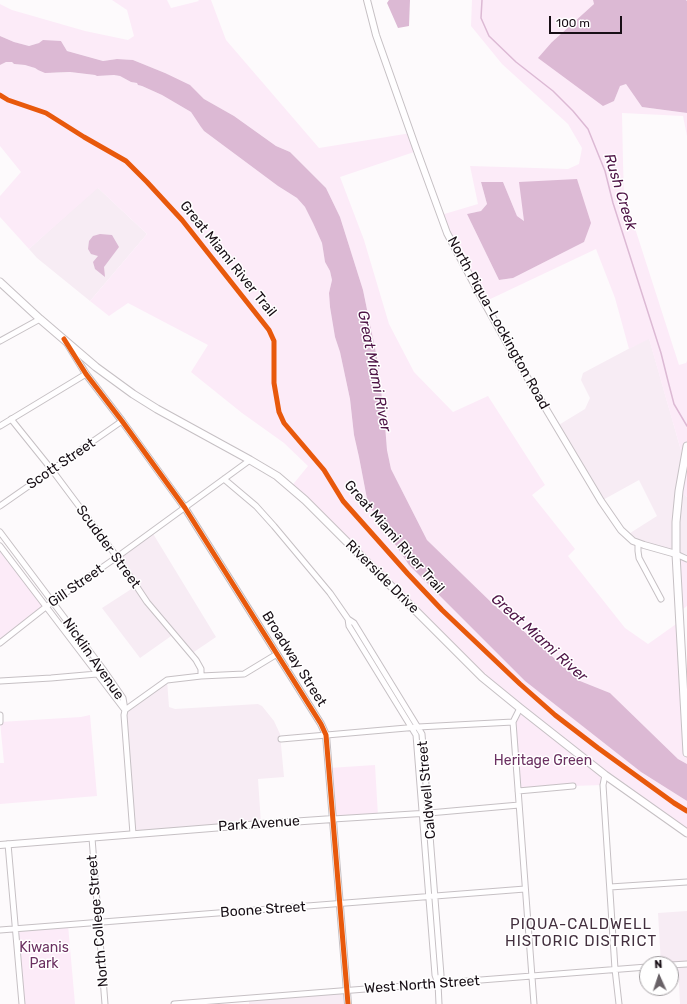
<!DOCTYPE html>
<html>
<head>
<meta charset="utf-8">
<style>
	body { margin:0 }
	#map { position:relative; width:687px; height:1004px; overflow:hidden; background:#fdfafc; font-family:Rubik,sans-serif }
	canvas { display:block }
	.north { position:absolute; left:639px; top:956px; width:40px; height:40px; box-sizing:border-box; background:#fff; border:1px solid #a39fa2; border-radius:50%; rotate:357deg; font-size:11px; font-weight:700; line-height:16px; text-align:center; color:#180f16 }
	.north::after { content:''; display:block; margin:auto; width:14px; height:18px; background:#686166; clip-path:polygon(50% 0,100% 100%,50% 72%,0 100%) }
	.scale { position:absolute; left:549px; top:16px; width:73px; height:18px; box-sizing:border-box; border:2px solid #180f16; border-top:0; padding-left:5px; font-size:12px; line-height:14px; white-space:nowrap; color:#180f16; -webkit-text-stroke:3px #fff; paint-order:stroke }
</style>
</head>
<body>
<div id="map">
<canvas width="687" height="1004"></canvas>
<div class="north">N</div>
<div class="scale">100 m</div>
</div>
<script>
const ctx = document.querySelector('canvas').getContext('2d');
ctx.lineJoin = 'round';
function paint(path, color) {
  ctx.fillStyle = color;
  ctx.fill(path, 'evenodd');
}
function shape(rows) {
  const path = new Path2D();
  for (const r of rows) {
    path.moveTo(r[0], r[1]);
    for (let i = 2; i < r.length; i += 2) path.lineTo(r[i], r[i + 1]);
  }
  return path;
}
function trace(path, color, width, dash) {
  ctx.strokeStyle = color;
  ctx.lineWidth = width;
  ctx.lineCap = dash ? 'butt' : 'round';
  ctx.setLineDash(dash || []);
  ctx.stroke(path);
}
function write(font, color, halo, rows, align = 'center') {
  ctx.font = font + ' Rubik,sans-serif';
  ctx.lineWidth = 3;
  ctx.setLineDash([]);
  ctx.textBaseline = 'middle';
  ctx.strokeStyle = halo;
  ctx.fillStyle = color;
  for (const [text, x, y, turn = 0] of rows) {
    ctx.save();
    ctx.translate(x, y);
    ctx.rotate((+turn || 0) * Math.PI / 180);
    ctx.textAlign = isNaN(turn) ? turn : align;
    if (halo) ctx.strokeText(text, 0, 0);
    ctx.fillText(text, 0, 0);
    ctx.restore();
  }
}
paint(shape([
	[97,187,147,234,90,301,37,258,29,249],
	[649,338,684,461,679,490,687,497,687,559,644,545,627,535,657,516,639,480,601,501,557,426,585,409,590,398,581,380,583,373],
	[152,532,216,637,191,654,174,634,140,658,102,608,136,586,117,557],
	[167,680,169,707,175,709,258,704,262,706,274,721,280,734,284,777,258,779,261,824,133,834,124,715,132,705],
	[687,911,687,1004,680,1004,678,965,661,964,658,913],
	[347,990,348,1004,249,1004,249,998]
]), '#f7ecf4');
paint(shape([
	[112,0,167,0,171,8,199,1,198,0,211,0,226,40,319,148,411,133,417,151,340,177,364,240,389,324,414,372,453,412,488,396,545,485,532,495,575,549,568,556,625,628,648,644,679,622,682,668,687,668,687,764,678,759,610,693,580,681,493,604,427,540,391,469,387,450,385,425,378,363,363,290,340,217,326,188,290,152,276,146,234,116,204,99,199,94,165,73,133,60,117,59,103,61,67,51,61,41,39,43,29,46,14,42,0,36,0,4,12,10,85,31,128,40,134,36,127,10],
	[472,0,593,0,594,4,552,42,614,101,620,85,626,84,642,107,687,113,687,136,683,116,622,113,623,163,624,194,679,365,686,363,687,361,687,497,679,491,684,461,649,339,629,349,615,298,596,249,484,302,441,215,478,204,470,166,568,169,579,164,582,148,568,124,502,64,471,26],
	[481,182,503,182,517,216,524,221,584,242,513,278,499,280,467,214,481,211,487,204],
	[6,62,12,62,14,64,25,65,35,68,38,70,56,73,70,72,95,75,97,76,114,75,120,76,131,82,137,83,138,85,142,86,162,95,191,112,204,131,278,186,297,198,305,207,313,223,322,243,325,262,330,271,332,280,329,293,330,307,335,337,340,352,350,399,354,435,359,457,368,504,409,565,525,681,641,772,687,801,687,833,605,775,603,785,572,786,518,791,513,722,519,708,290,488,308,466,284,443,242,413,191,372,208,345,128,303,109,316,90,301,147,234,98,188,29,249,0,217,0,196,21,172,0,146,0,65],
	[0,546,47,606,0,643],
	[676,554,687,559,687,606,679,612],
	[90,715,97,796,0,804,0,763,4,763,0,722,81,717],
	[375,765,378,816,333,819,329,768],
	[68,925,75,1004,22,1004,15,929]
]), '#fcebf8');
paint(shape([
	[389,0,410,0,409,26,398,28,387,3],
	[593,0,686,0,687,1,687,113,642,107,626,84,620,86,614,101,603,106,538,58,552,42,594,4],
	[0,36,14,42,29,46,39,43,43,40,61,41,67,51,103,61,117,59,133,60,165,73,190,85,204,99,234,116,276,146,290,152,326,188,340,217,363,290,378,363,385,425,387,450,391,469,427,540,493,604,580,681,610,693,678,759,687,764,687,801,641,772,525,681,409,565,368,504,359,457,354,435,350,399,340,352,335,337,330,307,329,293,332,280,330,271,325,262,322,243,313,223,305,207,297,198,278,186,204,131,201,127,191,112,162,95,142,86,138,85,137,83,131,82,120,76,114,75,97,76,95,75,70,72,45,73,38,70,35,68,25,65,14,64,12,62,6,62,0,65],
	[577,179,591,223,584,242,513,278,499,280,467,214,481,211,487,204,481,182,503,182,517,216,524,221,519,182],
	[100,234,112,235,119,247,104,267,105,277,95,269,93,262,98,256,91,254,88,249,89,241,93,236]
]), '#dcb9d4');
trace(shape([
	[482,0,481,18,489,36,516,62,553,91,573,111,588,129,605,171,613,203,661,353,668,381,674,404,687,426]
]), '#dcb9d4', 1.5);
const minor = shape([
	[0,341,40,319],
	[11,419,52,470,117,557,147,602,196,660,201,669,201,676],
	[0,426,86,374],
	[224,479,256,506,274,526,330,593,348,619,354,623,422,734,441,975,438,983],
	[0,506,122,421],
	[0,532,103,669,123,698,125,710,124,715,133,834],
	[638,543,638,551,639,558,661,599],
	[0,546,124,709],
	[676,554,687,559],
	[348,619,349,626,416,735,435,975,438,983,439,1004],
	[0,643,47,606,117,557,250,460],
	[0,681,51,678,97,674,98,673],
	[520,708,513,722,534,1004],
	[125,710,167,680,201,676,244,674,277,654],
	[0,715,0,722],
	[281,739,418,727,513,722],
	[605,775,603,785,615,969,619,1004],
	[518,791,573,786],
	[333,819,429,813,519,805],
	[92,838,105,1004],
	[8,844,22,1004],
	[610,887,687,882],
	[0,930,525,889],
	[671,965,687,964],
	[174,1004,647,967]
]);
const tertiary = shape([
	[367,0,376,35,417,151,447,233,479,293,512,352,601,501,621,530,633,541,644,545,676,554],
	[67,343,86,374,122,421,185,508,321,724,326,735,348,1004],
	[0,845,261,824,333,819]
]);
const secondary = shape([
	[0,282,40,319,96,367,133,394,157,409,250,460,277,476,305,500,482,677,520,708,605,775,687,833],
	[687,446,679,491,676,522,676,554,687,753]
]);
trace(minor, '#c6c0c4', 7);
trace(tertiary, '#c6c0c4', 8);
trace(secondary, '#c6c0c4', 9);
trace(minor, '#fffeff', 5);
trace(tertiary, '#fffeff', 6);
trace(secondary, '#fffeff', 7);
trace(shape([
	[0,95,8,100,46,113,84,137,126,161,147,182,182,220,269,330,274,341,274,383,279,412,284,423,324,470,343,501,408,574,442,610,520,684,555,715,598,748,674,803,687,811],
	[64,339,86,374,122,421,185,508,321,724,326,735,348,1004]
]), '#e8590c', 5);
write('14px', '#180f16', '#fff', [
	["Great Miami River Trail",228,259,51],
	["North Piqua–Lockington Road",498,323,61],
	["Scott Street",61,464,-34],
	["Great Miami River Trail",394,537,49],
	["Scudder Street",108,547,54],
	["Riverside Drive",382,577,45],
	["Gill Street",76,586,-35],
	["Nicklin Avenue",93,659,55],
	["Broadway Street",294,659,58],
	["Caldwell Street",427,790,-95],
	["Park Avenue",259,824,-4],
	["Boone Street",263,910,-4],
	["North College Street",98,921,-95],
	["West North Street",422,985,-4]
]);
write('14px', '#6b3061', '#fff', [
	["Heritage Green",543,761],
	["Kiwanis",44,948],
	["Park",44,964]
]);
write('italic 15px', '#4e1446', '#fff', [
	["Rush Creek",620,192,73],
	["Great Miami River",374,371,79],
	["Great Miami River",539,638,42]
]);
ctx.letterSpacing = '1px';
write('15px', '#432f3e', '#fff', [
	["PIQUA-CALDWELL",581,925],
	["HISTORIC DISTRICT",581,942]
]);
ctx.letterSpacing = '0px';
</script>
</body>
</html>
